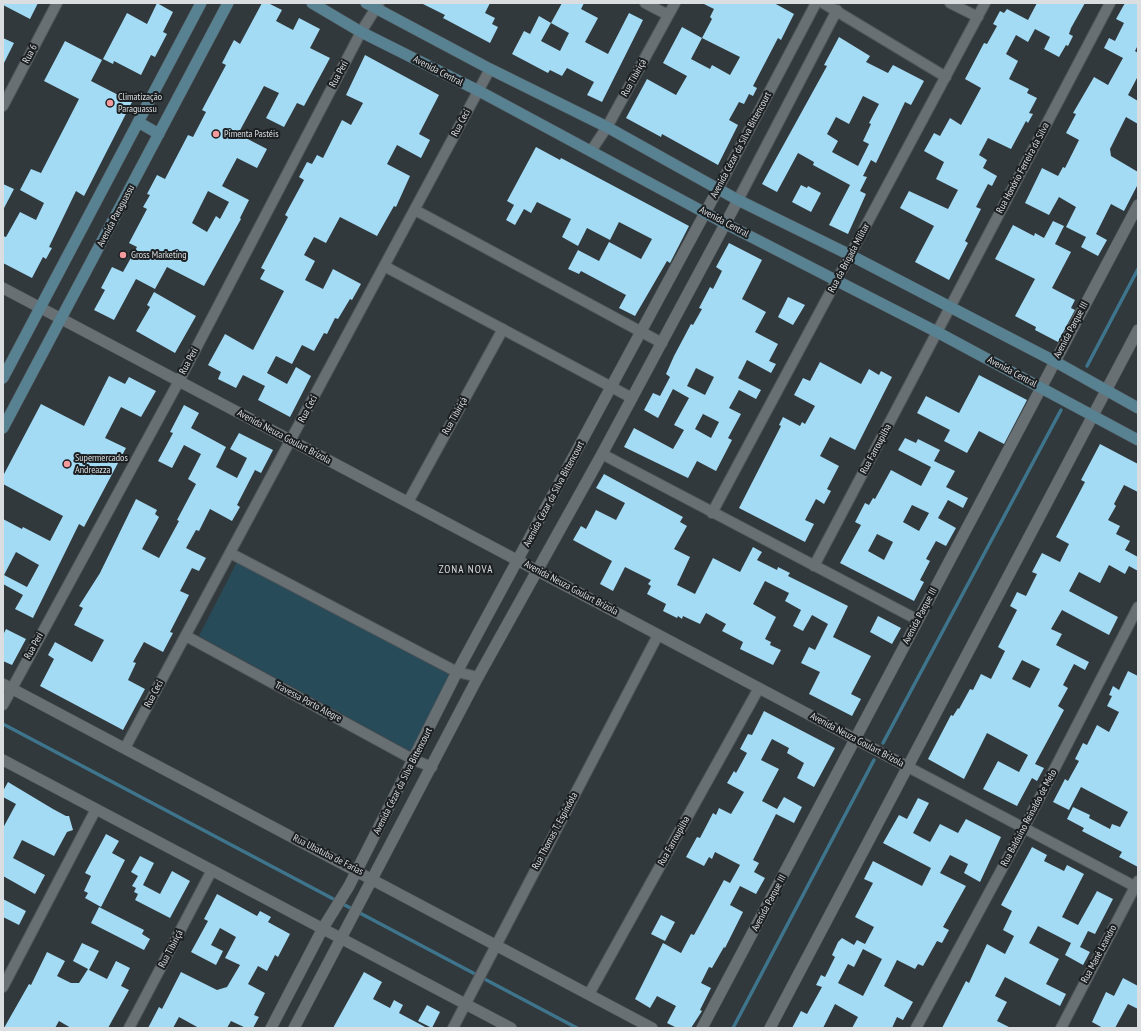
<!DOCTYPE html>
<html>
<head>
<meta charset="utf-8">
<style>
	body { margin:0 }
	#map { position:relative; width:1141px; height:1031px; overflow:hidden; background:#31393c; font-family:"PT Sans Narrow",sans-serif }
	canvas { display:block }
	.frame { position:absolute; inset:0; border:4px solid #dadee0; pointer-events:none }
</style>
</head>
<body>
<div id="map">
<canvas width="1141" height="1031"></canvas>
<div class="frame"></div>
</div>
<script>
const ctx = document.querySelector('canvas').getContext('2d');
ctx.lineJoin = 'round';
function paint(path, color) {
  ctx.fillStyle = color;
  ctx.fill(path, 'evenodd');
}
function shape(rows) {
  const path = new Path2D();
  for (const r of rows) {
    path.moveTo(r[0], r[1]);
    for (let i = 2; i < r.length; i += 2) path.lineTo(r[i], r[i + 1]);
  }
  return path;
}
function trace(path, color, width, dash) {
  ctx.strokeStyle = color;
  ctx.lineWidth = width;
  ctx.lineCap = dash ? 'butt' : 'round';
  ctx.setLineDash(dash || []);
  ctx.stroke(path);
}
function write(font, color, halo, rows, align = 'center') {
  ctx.font = font + ' "PT Sans Narrow",sans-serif';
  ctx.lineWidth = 4;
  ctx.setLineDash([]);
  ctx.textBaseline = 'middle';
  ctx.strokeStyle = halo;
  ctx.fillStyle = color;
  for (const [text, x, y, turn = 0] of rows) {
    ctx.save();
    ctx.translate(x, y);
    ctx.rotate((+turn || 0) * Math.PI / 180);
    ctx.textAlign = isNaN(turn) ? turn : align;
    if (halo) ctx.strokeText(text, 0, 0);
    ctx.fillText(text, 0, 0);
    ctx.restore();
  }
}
paint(shape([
	[237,562,452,676,412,752,199,636]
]), '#284b5a');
trace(shape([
	[1087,366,1138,269],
	[3,724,577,1028],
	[883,743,1061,410],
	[733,1028,874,760]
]), '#3f758c', 3.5);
paint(shape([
	[3,3,38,3,30,19,3,5],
	[157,3,173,12,163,32,167,34,155,57,151,55,141,75,114,61,113,64,103,59,127,13,147,24],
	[262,3,268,3,282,10,276,21,293,30,299,18,320,29,310,48,330,58,304,106,297,103,284,127,266,118,279,93,264,86,238,134,267,149,257,168,237,158,222,186,249,200,240,218,241,219,204,286,167,267,155,289,136,279,114,320,94,310,105,290,101,288,112,267,123,272,137,247,129,243,147,209,143,207,150,195,147,194,157,175,165,179,188,135,193,137,206,112,202,110,226,65,222,63,234,40,240,44],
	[208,191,229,202,220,219,216,216,207,232,192,223],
	[421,3,490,3,485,13,495,18,492,24,498,27,490,43,443,18,445,15],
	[562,3,584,3,581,9,598,18,585,42,608,54,629,13,643,20,602,102,587,95,594,82,567,68,562,76,550,70,548,73,512,54,524,31,530,34,539,16,551,23],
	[551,23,569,33,560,51,541,41],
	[702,3,774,3,794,14,781,40,778,38,753,86,757,88,753,96,749,94,744,104,739,102,729,120,738,125,718,165,662,134,661,137,626,118,647,79,676,95,687,76,663,63,682,27,702,38,712,19,710,17,714,9],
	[702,38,740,57,730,75,712,65,710,69,691,59],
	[1037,3,1085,3,1071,28,1069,34,1073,36,1068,46,1066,45,1059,57,1044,49,1050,37,1035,29,1028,42,1016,35,1006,54,1018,61,1009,79,1029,89,1027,93,1037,98,1029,113,1033,114,1028,123,1026,121,1011,149,988,138,979,155,987,160,983,168,997,176,992,186,988,184,976,207,981,209,965,241,968,243,949,280,915,262,934,226,900,208,909,191,948,209,958,190,936,179,944,162,924,151,934,133,940,136,950,118,961,125,981,88,965,79,984,43,987,44,997,26,993,24,1000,11,1004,13,1007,9,1028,20],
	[1125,3,1138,3,1138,45,1135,51,1138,53,1138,76,1128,95,1138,101,1138,124,1126,117,1110,149,1111,156,1138,172,1138,184,1124,211,1111,204,1096,234,1107,240,1098,256,1081,247,1086,237,1066,227,1076,207,1059,197,1049,215,1025,203,1042,168,1058,176,1063,167,1065,168,1079,140,1066,133,1076,114,1073,113,1094,77,1108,85,1123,58,1104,48,1109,38,1115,41,1124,23,1116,19],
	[839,37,870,56,866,62,888,73,893,65,924,81,911,105,905,102,876,163,871,160,863,176,867,177,860,191,866,194,848,234,829,225,850,185,813,165,814,162,798,153,777,192,762,184,827,66,824,65],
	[863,96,879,104,869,123,871,124,863,141,869,144,858,166,832,152,838,141,827,134,836,117,849,124],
	[3,38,14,43,3,65],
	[65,41,102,60,91,81,132,102,84,196,76,191,49,247,52,248,46,259,43,257,32,278,3,263,3,236,6,237,20,212,36,220,44,203,20,190,31,169,41,173,79,99,44,81],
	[365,55,439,95,419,134,430,140,421,158,397,145,387,164,410,176,396,207,394,206,377,236,340,217,326,243,314,237,304,255,315,261,305,280,323,289,333,269,361,284,352,300,350,299,338,319,335,318,327,334,324,333,314,351,302,345,292,364,276,356,267,373,287,384,296,367,311,376,290,417,258,400,265,386,243,375,236,388,218,379,221,372,208,365,225,334,253,350,284,291,260,279,265,270,261,268,288,217,285,215,304,180,299,177,307,162,312,164,317,155,323,158,342,120,351,125,363,103,346,95],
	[536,147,560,160,561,158,689,226,670,263,667,261,635,316,619,308,626,295,581,271,579,274,568,269,578,250,599,261,609,242,641,259,652,239,619,222,610,240,587,228,578,246,562,237,571,219,537,202,531,213,524,209,515,225,506,220,514,205,507,201],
	[3,184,14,189,3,210],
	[801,185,807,188,808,186,821,193,811,212,792,202],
	[1053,221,1064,226,1055,244,1071,252,1052,288,1075,300,1071,308,1075,310,1058,342,1035,330,1036,327,1015,316,1035,279,995,259,1013,225,1034,236,1035,233,1044,238],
	[729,243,762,260,742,299,766,312,755,332,778,344,769,361,776,364,771,373,747,360,738,378,761,390,756,399,739,390,729,408,741,414,728,438,732,440,716,471,697,461,688,478,624,447,634,428,673,449,684,430,674,425,689,398,673,389,658,418,644,410,653,393,660,396,670,377,666,374,674,356,691,324,693,325,702,309,699,308,710,287,713,289,722,271,716,267],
	[696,368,714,377,705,395,687,386],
	[703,414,719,422,711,438,695,429],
	[154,292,196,316,175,353,136,331,150,307,147,305],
	[788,297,805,305,793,325,778,317],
	[820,362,861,384,869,369,879,375,881,371,892,377,855,450,830,437,820,456,839,466,827,489,831,491,824,504,816,499,805,520,814,524,805,542,739,508,781,426,779,425,783,417,800,426,802,422,805,424,815,406,794,395,803,378,810,381],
	[979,375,1027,400,1004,444,979,431,967,453,944,441,950,430,917,413,926,396,959,413],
	[109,376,125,384,129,377,156,391,141,417,121,407,105,438,126,448,84,527,79,524,33,618,15,609,23,595,3,584,3,519,22,529,23,527,50,541,63,516,3,484,3,476,41,404,84,426],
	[16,552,39,565,27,587,4,575],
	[184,405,199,413,191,428,226,447,216,467,237,478,247,458,230,449,239,433,273,450,261,473,255,470,237,505,240,507,232,521,210,509,199,531,196,530,186,548,206,558,199,571,192,568,180,591,189,595,170,632,173,633,163,652,144,642,133,662,136,663,128,680,145,689,123,730,40,686,54,659,48,655,55,642,92,662,104,640,74,625,83,608,79,606,100,573,136,499,157,510,155,514,159,517,142,549,159,558,179,521,177,520,196,484,188,479,201,454,184,445,172,468,158,461,173,433,170,432],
	[905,438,916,443,918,439,940,450,934,461,955,471,946,487,968,498,963,508,948,500,938,518,956,528,946,546,936,541,926,559,930,561,920,580,924,582,914,601,840,563,861,525,855,522,865,503,869,505,873,498,875,499,891,470,921,486,931,467,898,450],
	[912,505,929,513,919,531,903,522],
	[877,534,893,542,884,560,868,551],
	[1100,444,1138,464,1138,492,1124,485,1114,504,1116,506,1108,520,1120,526,1116,534,1130,541,1125,550,1138,557,1138,571,1129,566,1125,574,1109,565,1100,583,1079,572,1069,591,1118,617,1109,635,1062,610,1051,629,1062,634,1056,645,1089,662,1085,670,1074,664,1063,685,1068,688,1058,706,1064,710,1035,764,1044,768,1037,781,1032,778,1017,806,983,789,998,761,1019,772,1028,755,987,733,964,779,928,759,951,715,953,716,958,708,959,709,970,689,973,690,981,674,991,679,1005,651,998,647,1017,610,1010,606,1017,592,1026,596,1037,574,1032,572,1042,553,1060,562,1069,544,1056,537,1085,482,1081,480],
	[1022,660,1040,669,1030,688,1012,679],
	[604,474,683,517,680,522,687,526,674,549,690,557,677,585,695,594,713,558,740,572,753,547,762,552,757,560,777,570,778,567,790,573,788,576,848,606,833,637,871,656,851,694,861,699,852,716,809,694,820,672,801,663,809,647,815,650,828,624,812,615,803,631,793,626,801,610,785,601,789,593,765,581,753,604,776,617,765,639,771,642,770,645,781,650,773,665,740,649,743,642,722,631,726,624,706,613,700,624,683,616,682,619,678,616,677,618,663,611,666,604,647,594,651,586,648,584,651,580,625,567,613,591,600,584,612,561,573,540,581,526,586,529,596,510,616,520,625,503,596,488],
	[878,616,901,628,892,644,870,632],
	[6,629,26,639,12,665,3,661,3,635],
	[1128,671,1138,676,1138,867,1119,857,1122,852,1082,831,1084,828,1067,819,1073,807,1090,815,1089,818,1110,829,1112,824,1120,827,1128,812,1081,787,1069,810,1053,802,1065,779,1068,781,1079,761,1075,759,1083,743,1087,745,1097,725,1109,732,1119,712,1107,706,1112,696,1109,695,1113,686,1119,690],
	[764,711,835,748,814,787,797,778,804,763,787,753,789,748,772,739,761,760,779,769,762,801,777,809,784,797,802,807,794,823,776,814,753,860,759,863,754,872,765,878,756,894,740,886,730,905,743,912,725,948,724,947,712,968,709,967,701,983,711,988,700,1010,702,1011,691,1028,677,1028,667,1023,676,1006,657,996,650,1008,635,999,663,943,681,953,691,934,694,935,724,880,730,883,740,865,715,852,712,859,709,857,704,866,686,857,697,837,700,838,713,813,716,815,719,808,731,814,744,792,727,783,734,771,736,773,747,753,740,749,748,734,752,735],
	[8,782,53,809,66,816,69,816,73,830,67,832,54,856,22,840,13,858,45,875,35,894,3,876,3,828,16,804,3,797,3,791],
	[918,798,929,803,913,833,930,842,940,824,958,833,966,819,1001,837,980,882,964,873,968,864,950,855,940,873,966,886,943,927,949,930,942,943,937,941,923,966,918,964,915,969,897,960,884,986,913,1002,903,1020,897,1017,892,1028,852,1028,858,1017,835,1004,823,1028,792,1028,801,1011,807,1014,822,987,816,985,821,975,825,977,835,957,832,955,838,942,842,938,854,945,857,940,865,944,874,927,855,917,873,883,864,879,873,861,922,886,931,868,883,843,899,815,907,819],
	[863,949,882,959,863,996,838,983,848,964,854,967],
	[106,834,119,841,112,853,125,860,101,907,85,898,88,893,84,891,91,876,85,873],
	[1032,847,1047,855,1044,861,1064,871,1067,865,1084,874,1062,917,1078,925,1097,891,1113,899,1095,934,1088,931,1080,947,1090,952,1083,965,1065,955,1071,943,1038,926,1029,943,1059,959,1046,984,1066,994,1060,1006,1005,977,995,996,1007,1002,997,1021,1011,1028,942,1028,966,981,969,983,987,944,1005,954,1014,936,1003,930,1012,911,1001,905],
	[140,856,154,863,143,885,160,894,172,871,190,881,170,918,135,900,138,894,134,892,136,888,132,886,138,876,131,872],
	[217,894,257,916,260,911,271,917,268,922,290,934,278,957,275,955,267,971,258,966,248,984,265,993,254,1015,259,1017,253,1028,246,1028,231,1021,227,1028,199,1028,179,1017,173,1028,148,1028,159,1007,162,1009,181,972,217,990,227,987,240,965,225,958,236,937,220,928,211,945,223,951,216,965,191,952,208,921,204,919],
	[3,899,26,911,19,925,3,917],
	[99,907,144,930,142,934,150,939,144,950,91,923],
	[661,915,675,922,665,941,651,934],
	[82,943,99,951,89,970,107,979,116,961,130,968,121,986,129,990,108,1028,71,1028,59,1021,55,1028,4,1028,29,984,31,985,47,952,65,961,57,976,71,983,79,983,88,969,73,961],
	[364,972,382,982,373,999,390,1008,394,1000,403,1005,399,1013,427,1028,333,1028],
	[1123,978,1138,986,1138,1009,1128,1004,1115,1028,1103,1028,1092,1022,1106,992,1114,996],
	[427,1005,440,1012,432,1028,418,1021]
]), '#a3dbf5');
const minor = shape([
	[645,3,668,15],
	[823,3,946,77],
	[950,3,978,17],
	[3,106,57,3],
	[591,151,607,127,675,3],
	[718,189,816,3],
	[738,200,837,10],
	[415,210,662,343],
	[384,266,632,398],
	[602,454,918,620],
	[408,502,503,329],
	[712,513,985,3],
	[230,553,457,672,478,677],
	[814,566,1110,3],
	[186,636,414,760,432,767],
	[3,705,179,381,361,32,379,3],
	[125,748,490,69],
	[908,767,1138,888],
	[3,987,96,809],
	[589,994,759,688],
	[129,1028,212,870],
	[453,1028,658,635],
	[916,1028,1024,828,1138,607],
	[1061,1028,1138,881]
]);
const tertiary = shape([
	[3,288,908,767],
	[3,684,652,1028],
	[3,760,511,1028],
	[271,1028,323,928,349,886,457,672,718,189],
	[294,1028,478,677,602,454,738,200],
	[702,1028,1138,205],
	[770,1028,1138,330]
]);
const secondary = shape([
	[312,3,361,32,479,91,724,223,937,332,1138,440],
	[366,3,490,69,607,127,738,200,850,255,1054,361,1138,408],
	[138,122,159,134],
	[3,378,201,3],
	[3,428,228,3]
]);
trace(minor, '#4f5558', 12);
trace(tertiary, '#4f5558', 12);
trace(secondary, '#4f5558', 12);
trace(minor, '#687074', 10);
trace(tertiary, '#687074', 11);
trace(secondary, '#588192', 11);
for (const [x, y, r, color] of [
	[110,103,4,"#f59b9d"],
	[216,134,4,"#f59b9d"],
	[123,255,4,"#f59b9d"],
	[67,464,4,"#f59b9d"]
]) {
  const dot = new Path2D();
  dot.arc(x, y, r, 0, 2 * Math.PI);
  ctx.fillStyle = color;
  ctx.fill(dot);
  trace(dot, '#1c1f21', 1.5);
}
write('10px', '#dadee0', '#1c1f21', [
	["Rua 6",30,54,-62],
	["Avenida Central",438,71,27],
	["Rua Peri",339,74,-62],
	["Rua Tibiriçá",634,78,-61],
	["Rua Ceci",461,123,-62],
	["Avenida Cézar da Silva Bittencourt",741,145,-62],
	["Rua Honório Ferreira da Silva",1023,168,-62],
	["Avenida Paraguassu",116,216,-62],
	["Avenida Central",724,222,28],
	["Rua da Brigada Militar",849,258,-62],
	["Avenida Parque III",1071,330,-62],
	["Rua Peri",189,361,-62],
	["Avenida Central",1012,372,28],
	["Rua Ceci",308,409,-62],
	["Rua Tibiriçá",455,416,-61],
	["Avenida Neuza Goulart Brizola",284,437,28],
	["Rua Farroupilha",876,449,-62],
	["Avenida Cézar da Silva Bittencourt",554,494,-62],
	["Avenida Neuza Goulart Brizola",571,588,28],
	["Avenida Parque III",920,616,-62],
	["Rua Peri",34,646,-61],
	["Rua Ceci",154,694,-62],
	["Travessa Porto Alegre",308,702,28],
	["Avenida Neuza Goulart Brizola",857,740,28],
	["Avenida Cézar da Silva Bittencourt",403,781,-63],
	["Rua Balduíno Reinaldo de Melo",1029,818,-62],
	["Rua Thomas T. Espíndola",555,831,-62],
	["Rua Farroupilha",674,841,-61],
	["Rua Ubatuba de Farias",328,855,27],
	["Avenida Parque III",769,903,-62],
	["Rua Tibiriçá",171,949,-62],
	["Rua Mané Leandro",1099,954,-62]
]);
write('10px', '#dadee0', '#1c1f21', [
	["Climatização",118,97],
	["Paraguassu",118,109],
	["Pimenta Pastéis",224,134],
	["Gross Marketing",131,255],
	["Supermercados",75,458],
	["Andreazza",75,470]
], 'left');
ctx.letterSpacing = '1px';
write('11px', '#dadee0', '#1c1f21', [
	["ZONA NOVA",466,570]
]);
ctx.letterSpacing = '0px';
</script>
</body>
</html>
